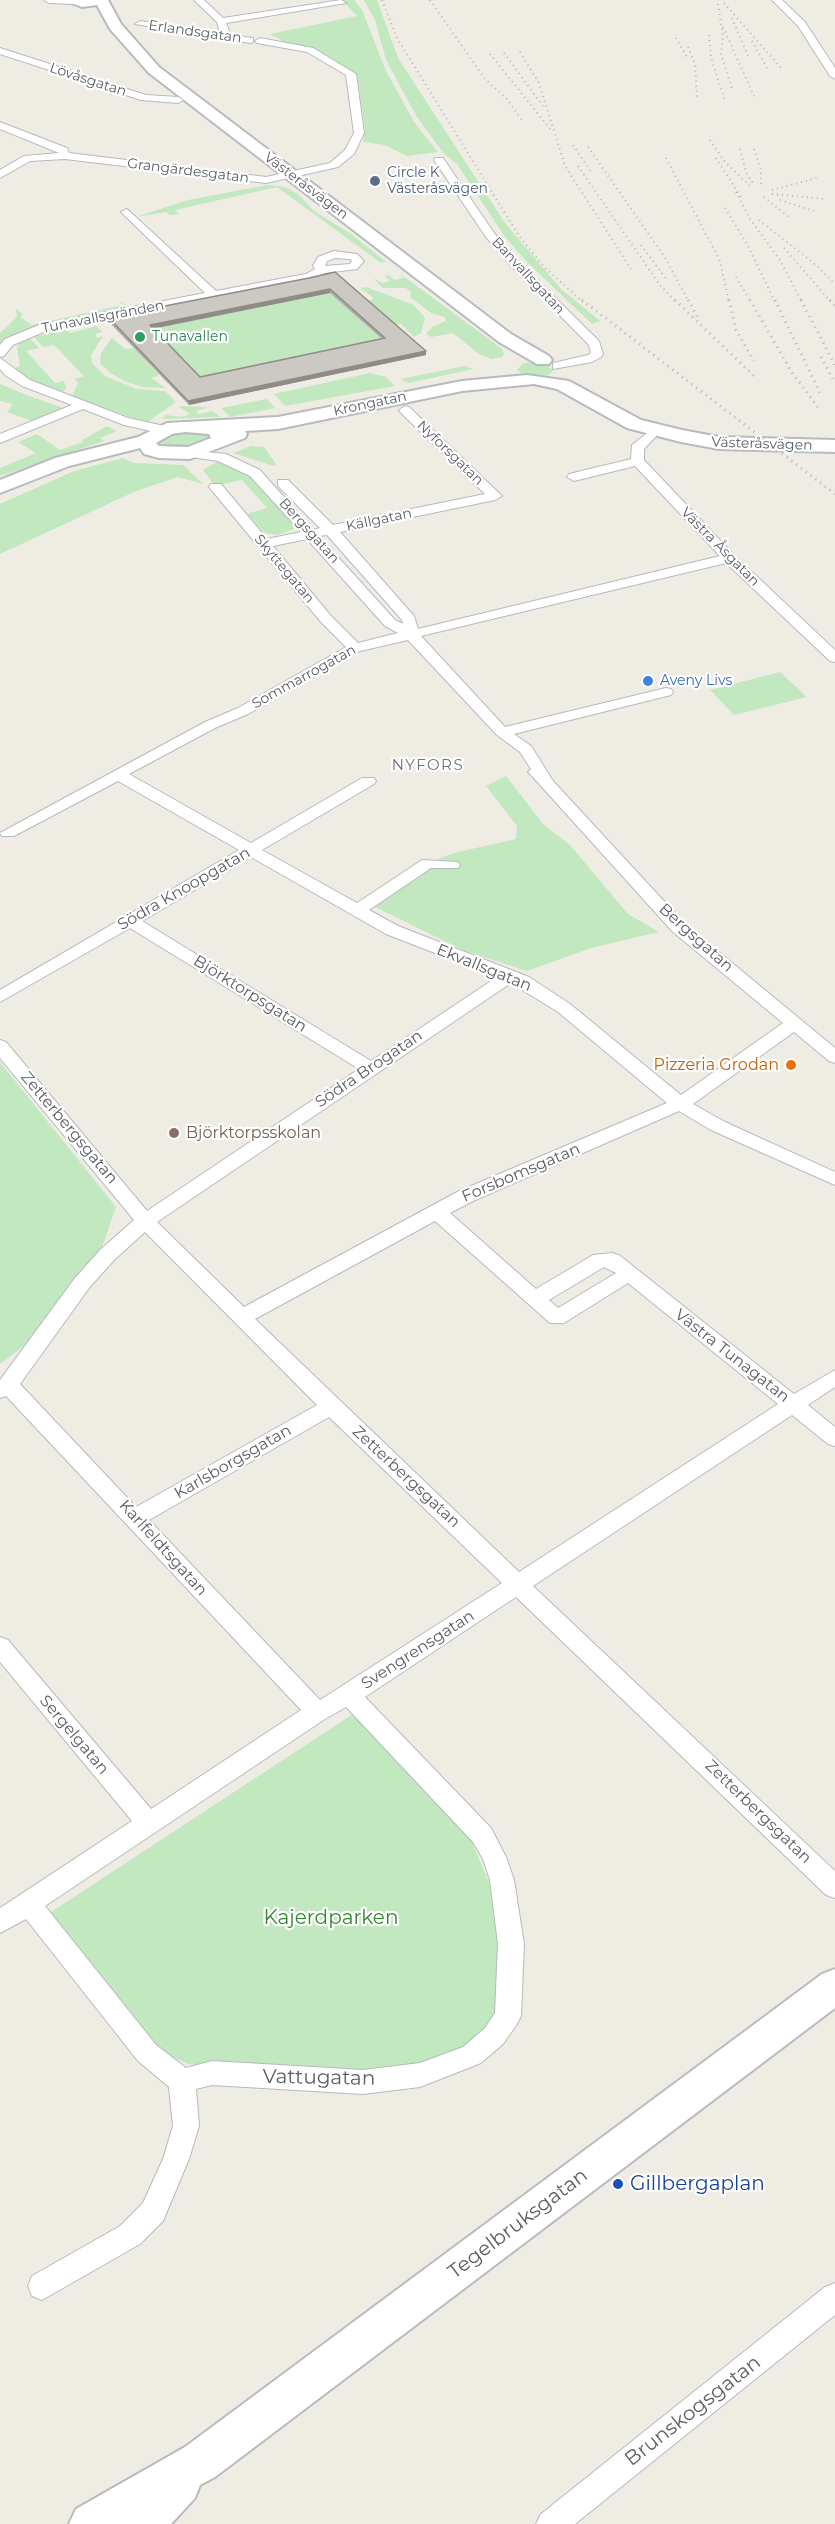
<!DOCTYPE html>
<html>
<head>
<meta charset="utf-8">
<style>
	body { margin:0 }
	canvas { display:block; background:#efece3 }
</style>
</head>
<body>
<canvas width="835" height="2524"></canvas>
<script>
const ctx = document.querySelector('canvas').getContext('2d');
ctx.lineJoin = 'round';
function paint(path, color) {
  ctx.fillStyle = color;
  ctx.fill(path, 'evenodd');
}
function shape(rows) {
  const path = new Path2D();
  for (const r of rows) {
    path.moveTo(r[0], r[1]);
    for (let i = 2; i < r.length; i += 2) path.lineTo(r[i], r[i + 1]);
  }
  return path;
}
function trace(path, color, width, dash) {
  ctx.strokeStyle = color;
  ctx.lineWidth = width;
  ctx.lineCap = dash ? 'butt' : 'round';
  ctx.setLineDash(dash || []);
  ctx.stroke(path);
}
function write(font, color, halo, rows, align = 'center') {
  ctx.font = font + ' Montserrat,sans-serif';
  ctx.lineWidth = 4.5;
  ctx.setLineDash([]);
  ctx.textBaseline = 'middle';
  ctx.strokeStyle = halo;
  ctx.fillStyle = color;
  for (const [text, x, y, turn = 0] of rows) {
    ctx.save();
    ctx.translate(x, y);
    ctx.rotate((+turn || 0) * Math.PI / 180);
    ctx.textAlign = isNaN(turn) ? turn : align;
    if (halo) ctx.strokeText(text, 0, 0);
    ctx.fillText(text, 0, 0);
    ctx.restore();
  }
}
paint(shape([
	[335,0,354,0,362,10,386,71,414,122,438,152,407,156,385,145,363,142,365,129,357,74,323,53,284,42,270,34,357,16,344,2],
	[364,0,377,0,398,58,505,223,561,289,600,321,592,324,528,263,505,237,457,164,444,154,417,117,386,60,375,20],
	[267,185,284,187,298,194,314,211,351,234,386,262,381,263,277,187,175,210,179,214,170,215,166,212,136,217,188,200],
	[399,273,501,348,504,353,502,357,492,359,479,354,453,333,431,337,426,334,432,327,446,321,445,317,431,313,410,297,411,292,406,288,383,288,373,278,382,283,390,281,385,276,389,275,394,280,404,278],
	[366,287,414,305,425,318,421,333,414,337,401,324,393,325,367,302,374,298,360,288],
	[330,293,385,342,201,381,150,329],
	[120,302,127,305,127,308,13,336,0,344,0,333,17,317,16,309,23,314,20,317,32,325,123,305],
	[94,323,96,325,66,329,70,333,97,326,102,332,95,334,97,338,103,336,91,355,92,363,105,376,137,389,165,391,176,402,146,423,72,396,78,383,75,379,84,376,54,345,43,347,34,337,64,329],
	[30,338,39,348,26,351,55,383,64,381,66,388,63,392,24,378,12,369,20,366,17,348,19,343],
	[112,338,125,349,134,348,159,375,151,378,166,388,143,387,124,381,109,372,100,363,101,353],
	[535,362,546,363,553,371,548,375,537,377,526,376,517,370,523,363],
	[464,366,474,369,408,383,401,379],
	[370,373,386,377,395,386,285,406,274,394],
	[0,384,29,396,63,408,32,421,7,412,13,404,0,401],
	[267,399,275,408,230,417,221,408],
	[180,406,209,407,196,411,199,414,213,411,220,417,162,419,166,415,181,417,190,414,179,407],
	[107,426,117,431,100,438,104,441,0,476,0,468,36,453,18,442,37,434,60,450,83,442,82,440],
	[186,431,207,434,209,438,194,448,156,446,156,442,172,433],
	[251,446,264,447,276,464,274,466,233,453],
	[123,458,134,463,183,465,203,484,178,477,136,491,0,554,0,504,74,471],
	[220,460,243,469,260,481,296,522,297,528,277,535,265,533,247,514,267,508,242,480,215,486,203,470],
	[780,672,807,697,734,715,710,690],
	[506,776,543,824,570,845,628,914,659,932,591,948,527,971,465,951,375,907,370,902,428,863,454,853,516,839,517,826,486,786],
	[0,1062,116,1207,101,1250,25,1345,0,1364],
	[353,1714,470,1837,492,1890,502,1949,496,2018,481,2042,432,2068,370,2078,188,2064,153,2048,48,1914]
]), '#c2e8bf');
const street = shape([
	[44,0,77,0,78,1,73,4,49,3,44,0],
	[194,0,204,0,223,18,341,0,346,3,226,23,229,31,225,34,253,38,253,42,250,43,135,24,140,21,220,33,217,22,194,0],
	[772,0,782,0,805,22,835,68,835,79,830,76,798,26,772,0],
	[260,38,313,48,356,74,364,133,354,154,338,167,266,183,65,159,30,161,0,178,0,170,24,156,59,153,0,129,0,122,67,148,69,153,266,177,330,163,345,150,354,133,346,75,307,52,257,43,255,41,260,38],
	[0,48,146,95,178,97,183,100,178,103,141,100,0,54,0,48],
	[435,158,443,158,494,233,519,262,599,341,603,354,601,357,592,362,553,369,553,363,588,355,591,353,589,345,511,266,486,237,434,160,435,158],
	[127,209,216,291,306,274,315,269,313,266,318,257,334,251,357,254,364,261,357,269,325,273,309,280,46,331,13,345,4,356,0,357,0,345,5,339,39,325,205,293,123,214,121,212,127,209],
	[335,258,350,259,352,261,350,264,325,266,327,261,335,258],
	[0,358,30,380,128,418,169,427,170,430,164,434,124,425,83,409,0,443,0,434,72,405,22,386,5,375,0,369,0,358],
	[405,406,409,407,502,496,495,500,340,532,414,616,418,629,720,556,635,466,574,481,567,477,569,474,631,459,632,445,656,426,662,430,644,449,644,460,734,555,835,650,835,662,830,661,726,563,421,636,505,727,666,688,671,689,673,692,671,695,514,734,531,746,553,781,685,924,835,1048,835,1063,829,1061,794,1032,693,1104,725,1122,835,1172,835,1185,711,1130,679,1111,473,1201,450,1213,536,1289,593,1255,612,1253,619,1255,794,1394,835,1370,835,1387,808,1405,835,1427,835,1446,828,1444,792,1415,533,1586,835,1871,835,1898,826,1895,516,1597,365,1697,491,1828,506,1857,514,1880,524,1944,521,2016,517,2024,503,2044,481,2063,420,2087,363,2094,212,2085,196,2089,199,2126,189,2159,163,2221,140,2244,42,2300,32,2296,28,2286,32,2276,120,2226,143,2203,163,2159,173,2126,169,2087,138,2061,26,1919,0,1933,0,1908,132,1821,0,1662,0,1637,8,1640,151,1809,301,1710,6,1396,0,1398,0,1380,75,1278,100,1250,134,1220,0,1058,0,1040,6,1042,147,1211,359,1069,130,928,0,1002,0,990,239,850,118,781,14,836,2,836,0,833,205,722,238,708,346,647,321,622,209,487,211,484,221,484,267,539,301,532,250,476,218,461,185,456,185,450,226,454,260,470,313,530,320,528,278,486,278,480,288,480,333,525,485,494,401,413,399,410,405,406],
	[327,535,402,620,403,624,395,620,319,536,327,535],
	[307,539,385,626,398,633,358,643,331,616,273,546,307,539],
	[408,640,497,735,520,752,531,769,528,772,531,775,673,932,783,1023,681,1095,570,1004,529,977,398,926,369,910,431,868,458,868,460,865,458,862,422,860,357,903,262,850,374,784,376,781,374,778,362,778,251,843,129,774,215,728,248,714,360,651,408,640],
	[251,857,386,934,497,977,371,1061,142,921,251,857],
	[511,983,558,1012,667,1103,459,1191,244,1307,157,1222,511,983],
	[435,1221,550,1323,564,1323,628,1283,778,1404,519,1572,255,1319,435,1221],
	[145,1232,317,1405,136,1507,20,1384,89,1288,114,1260,145,1232],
	[604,1267,616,1273,558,1308,549,1300,604,1267],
	[329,1417,502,1583,320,1700,149,1520,329,1417],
	[346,1707,473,1842,483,1859,490,1880,498,1944,495,2013,485,2028,463,2047,420,2063,363,2070,212,2061,186,2068,156,2045,45,1906,325,1719,346,1707],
	[835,2283,835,2315,575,2524,536,2524,541,2514,825,2287,835,2283]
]);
const secondary = shape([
	[64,0,108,0,121,24,159,67,511,334,549,356,552,360,549,364,537,364,499,342,149,73,110,29,97,5,82,7,64,0],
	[527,375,569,381,641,420,682,430,719,437,835,440,835,452,719,449,681,442,627,428,557,389,534,384,462,391,278,429,245,431,247,434,245,438,190,459,159,458,144,454,140,448,69,466,0,493,0,480,55,458,138,437,167,423,278,417,462,381,527,375],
	[185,432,209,434,211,438,188,447,159,446,156,443,172,434,185,432],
	[835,1969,835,2008,215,2477,200,2485,195,2498,171,2524,69,2524,76,2509,185,2447,822,1974,835,1969]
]);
trace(street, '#b6babe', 2);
trace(secondary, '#b7bbc0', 4);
paint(street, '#fff');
paint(secondary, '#fff');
trace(shape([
	[382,0,397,38,519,236,545,268,583,302],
	[430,0,485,79,507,99,523,122],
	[724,3,781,68],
	[718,4,723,36,721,54,732,89],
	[732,18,749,58],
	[723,27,754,96],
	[709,35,711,58,725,101],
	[676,38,688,59],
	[752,41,767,68],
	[688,47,695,64,697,97],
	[520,52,539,83,565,166,631,269],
	[504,53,543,106],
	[490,54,551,130],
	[710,140,725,162,752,188],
	[573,145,592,173],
	[588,147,664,256,689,302],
	[740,149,746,172,754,185],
	[754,149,761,170,761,188],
	[666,158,720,261,729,302],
	[716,158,742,199],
	[578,166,659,284,676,302],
	[772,190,817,178],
	[736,192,750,219,780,260,802,302],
	[772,194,825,199],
	[764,197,791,219],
	[780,200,814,211],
	[725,208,748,246,775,302],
	[759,220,817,266,835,284],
	[641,245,668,281],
	[784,248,831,302],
	[736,277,751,302]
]), '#b5b6b6', 2, [1, 4]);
trace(shape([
	[582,300,835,494],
	[675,300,754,376],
	[688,300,698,318],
	[729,300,736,330,754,361],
	[750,300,791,371,820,410],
	[775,300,820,393],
	[801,300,835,365],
	[830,300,835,306],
	[821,357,835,383]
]), '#b5b6b6', 3, [1, 5]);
paint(shape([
	[335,272,426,351,426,355,189,405,108,321,108,317,309,278],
	[330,293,382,339,200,377,153,329]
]), '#afaca7');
paint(shape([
	[330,289,330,293,150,329,150,325],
	[426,351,426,355,189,405,188,401]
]), '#8f8c88');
const building = shape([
	[335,272,426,351,188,401,108,317,309,278,335,272],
	[330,289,385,338,200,377,150,325,330,289]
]);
paint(building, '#ccc8c2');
trace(building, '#8f8c88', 1.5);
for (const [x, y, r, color] of [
	[375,181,6,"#5c6f8a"],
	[140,337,6,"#2e9e5b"],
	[648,681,6,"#3f7fe0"],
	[791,1065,6,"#e8710a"],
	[174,1133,6,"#8d6e63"],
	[618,2184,6,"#1a4fb4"]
]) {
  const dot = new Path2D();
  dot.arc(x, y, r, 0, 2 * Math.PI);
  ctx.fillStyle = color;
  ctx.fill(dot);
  trace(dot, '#fff', 2);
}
write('14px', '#5b6065', '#fff', [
	["Erlandsgatan",195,32,8],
	["Lövåsgatan",88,80,18],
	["Grangärdesgatan",188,171,7],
	["Västeråsvägen",306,186,37],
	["Banvallsgatan",528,276,47],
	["Tunavallsgränden",103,317,-11],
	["Krongatan",370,404,-12],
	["Västeråsvägen",762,444,2],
	["Nyforsgatan",450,453,44],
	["Källgatan",379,520,-12],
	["Bergsgatan",309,531,48],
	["Västra Åsgatan",720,547,45],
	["Skyttegatan",284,569,50],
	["Sommarrogatan",304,677,-29]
]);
write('14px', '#4e5e75', '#fff', [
	["Circle K",387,173],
	["Västeråsvägen",387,189]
], 'left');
write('14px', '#27864d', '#fff', [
	["Tunavallen",152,337]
], 'left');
write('14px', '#366cbe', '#fff', [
	["Aveny Livs",660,681]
], 'left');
ctx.letterSpacing = '1.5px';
write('15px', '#6c7277', '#fff', [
	["NYFORS",428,766]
]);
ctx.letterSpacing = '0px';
write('16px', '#5b6065', '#fff', [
	["Södra Knoopgatan",184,889,-30],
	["Bergsgatan",696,938,42],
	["Ekvallsgatan",484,968,22],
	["Björktorpsgatan",250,994,32],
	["Södra Brogatan",369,1069,-34],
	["Zetterbergsgatan",69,1128,50],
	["Forsbomsgatan",521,1173,-23],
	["Västra Tunagatan",732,1356,38],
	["Karlsborgsgatan",233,1462,-30],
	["Zetterbergsgatan",406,1477,43],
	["Karlfeldtsgatan",163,1548,48],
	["Svengrensgatan",418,1650,-33],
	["Sergelgatan",74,1735,50],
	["Zetterbergsgatan",758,1812,44]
]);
write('16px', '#c56008', '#fff', [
	["Pizzeria Grodan",779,1065]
], 'right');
write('16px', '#785e54', '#fff', [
	["Björktorpsskolan",186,1133]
], 'left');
write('20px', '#338731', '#fff', [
	["Kajerdparken",331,1918]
]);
write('20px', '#5b6065', '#fff', [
	["Vattugatan",319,2078,1],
	["Tegelbruksgatan",518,2224,-37],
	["Brunskogsgatan",693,2411,-38]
]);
write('20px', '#164399', '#fff', [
	["Gillbergaplan",630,2184]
], 'left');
</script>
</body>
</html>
